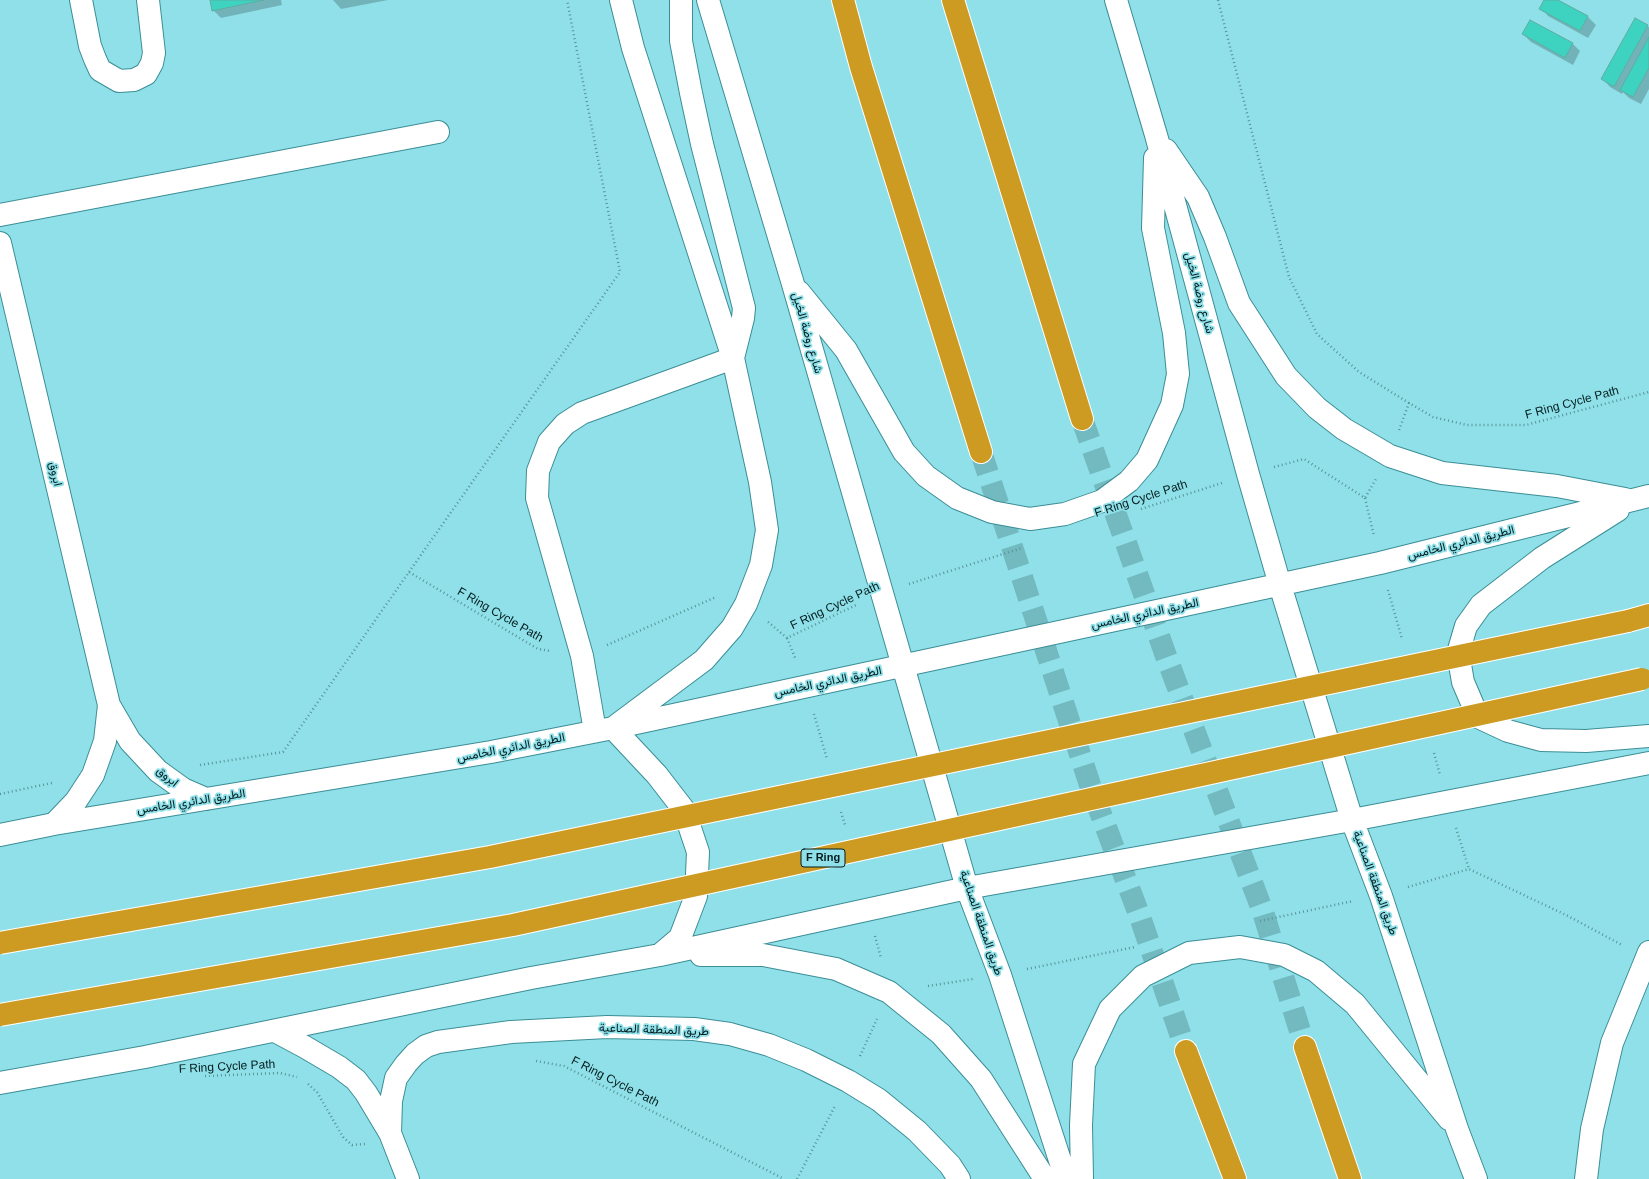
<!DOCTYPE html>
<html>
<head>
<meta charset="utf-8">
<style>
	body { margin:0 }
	canvas { display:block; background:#8fe0e8 }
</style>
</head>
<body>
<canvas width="1649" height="1179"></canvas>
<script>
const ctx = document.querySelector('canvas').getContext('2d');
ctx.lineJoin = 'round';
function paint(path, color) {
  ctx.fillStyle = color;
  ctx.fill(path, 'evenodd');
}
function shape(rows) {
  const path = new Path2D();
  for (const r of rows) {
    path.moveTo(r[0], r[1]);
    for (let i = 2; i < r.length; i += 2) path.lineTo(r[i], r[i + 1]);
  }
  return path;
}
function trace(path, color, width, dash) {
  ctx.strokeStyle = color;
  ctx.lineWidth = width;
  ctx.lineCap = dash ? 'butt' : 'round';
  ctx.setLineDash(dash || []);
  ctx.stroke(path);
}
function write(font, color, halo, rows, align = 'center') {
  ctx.font = font + ' Arial,Vazirmatn,sans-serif';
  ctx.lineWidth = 3.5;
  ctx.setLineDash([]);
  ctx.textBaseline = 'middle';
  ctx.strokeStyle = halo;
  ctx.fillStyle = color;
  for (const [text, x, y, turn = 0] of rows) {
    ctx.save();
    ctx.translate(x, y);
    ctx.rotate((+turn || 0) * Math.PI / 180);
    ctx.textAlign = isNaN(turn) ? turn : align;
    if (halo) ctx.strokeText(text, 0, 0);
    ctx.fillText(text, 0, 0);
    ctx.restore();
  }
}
paint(shape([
	[211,0,281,0,282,5,221,18,213,10],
	[333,0,388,0,341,9],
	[1546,0,1556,0,1588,17,1596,25,1588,38,1548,16,1541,8],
	[1647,26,1649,27,1649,89,1641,104,1629,98,1623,92,1622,94,1610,87,1603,79],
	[1523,34,1573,44,1580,51,1573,65,1531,42]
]), '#0003');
const building = shape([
	[210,0,264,0,212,11,210,0],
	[1544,0,1558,0,1588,16,1580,31,1539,9,1544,0],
	[1635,18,1648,25,1614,87,1601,79,1635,18],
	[1530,20,1573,43,1565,58,1522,34,1530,20],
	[1649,37,1649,68,1633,97,1620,90,1649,37]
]);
paint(building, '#3ed2c0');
trace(building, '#5fada2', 1);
trace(shape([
	[1082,419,1166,656,1263,912,1305,1047],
	[981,452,1091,788,1140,917,1186,1051]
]), '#73b9c0', 22, [22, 11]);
const minor = shape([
	[81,0,90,46,95,59,100,70,119,81,134,80,146,74,152,63,154,53,148,0],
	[621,0,633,48,733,358,760,482,767,530,761,565,746,604,732,628,704,660,613,728,657,775,684,810,698,852,696,896,680,938,661,954],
	[681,0,681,41,691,93,702,144,744,308,743,318,733,358],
	[708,0,793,284,967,888,1000,975,1066,1179],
	[1116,0,1156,135,1248,474,1280,585,1352,820,1381,896,1457,1129,1476,1179],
	[1166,150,1198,197,1215,237,1239,303,1286,376,1317,408,1344,429,1390,456,1442,473,1557,486,1625,499],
	[0,215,438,132],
	[0,243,109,705,130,741,158,771,183,789,206,799],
	[799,292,846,350,904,452,926,476,957,498,992,512,1030,519,1065,514,1102,501,1129,481,1147,460,1172,405,1178,374,1174,333,1153,228,1155,158],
	[1618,510,1542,558,1481,605,1466,626,1458,653,1463,682,1478,717,1508,731,1541,740,1586,741,1649,736],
	[595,731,582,656,537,498,538,471,549,442,565,424,582,413,733,358],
	[54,824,76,801,93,775,105,741,109,705],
	[0,835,54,824,491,752,613,728,1380,563,1649,496],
	[701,955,763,955,836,969,889,992,941,1034,981,1079,1045,1179],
	[275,1031,305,1047,339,1067,356,1080,366,1093,390,1133,408,1179],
	[0,1083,145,1057,531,978,660,955,967,888,1352,820,1649,763],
	[390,1133,391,1101,396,1078,406,1064,415,1054,426,1046,438,1042,511,1032,607,1027,694,1029,730,1034,769,1045,806,1060,848,1081,879,1100,917,1131,950,1165,959,1179],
	[1082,1179,1081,1125,1084,1064,1110,1009,1143,976,1189,953,1240,947,1284,955,1316,971,1355,1004,1449,1119],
	[1586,1179,1592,1129,1612,1043,1649,952]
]);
const highway = shape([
	[843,0,861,67,981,452],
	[953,0,1082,419],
	[1628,621,1649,615],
	[1305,1047,1350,1179],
	[1186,1051,1235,1179]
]);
trace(minor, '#3c8e96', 24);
trace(highway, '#fff', 24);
trace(shape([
	[1218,0,1289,277,1317,334,1359,372,1409,403],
	[1399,430,1409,403,1433,417,1467,425,1526,425,1649,392],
	[1274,467,1304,459,1365,498,1376,479],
	[1365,498,1374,536],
	[1141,509,1222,483],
	[409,572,620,272,567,0],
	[909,584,1022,548],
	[1388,590,1402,639],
	[768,622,787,638,856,605],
	[787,638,796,660],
	[607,645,716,597],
	[814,714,827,759],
	[1434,753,1440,775],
	[200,765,283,752,409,572,538,649,551,651],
	[0,794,52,783],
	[841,812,845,825],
	[1456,828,1469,869],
	[1408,887,1469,869,1568,916,1622,945],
	[1260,921,1353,901],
	[875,936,881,958],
	[1027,969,1135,947],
	[928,986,973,979],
	[860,1056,877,1019],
	[536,1061,564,1066,784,1179],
	[205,1076,280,1073,297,1077],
	[308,1084,317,1092,343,1137,352,1145,365,1144],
	[797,1179,835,1106]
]), '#599499', 2.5, [1, 3]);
trace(minor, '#fff', 22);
trace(highway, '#cd9b22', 22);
const highwayBridge = shape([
	[0,943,490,857,1628,621],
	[0,1015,513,925,1642,679]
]);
trace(highwayBridge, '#fff', 24, []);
trace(highwayBridge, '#cd9b22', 22);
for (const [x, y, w] of [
	[823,858,44]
]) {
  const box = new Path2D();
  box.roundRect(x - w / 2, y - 9, w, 18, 3);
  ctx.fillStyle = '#8fe0e8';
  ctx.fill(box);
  trace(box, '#031c1e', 1);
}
write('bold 11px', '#031c1e', null, [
	["F Ring",823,858]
]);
write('12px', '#031c1e', '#8fe0e8', [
	["شارع روضة الخيل",1199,293,75],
	["شارع روضة الخيل",807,333,74],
	["F Ring Cycle Path",1572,403,-15],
	["ابروق",55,474,77],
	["F Ring Cycle Path",1141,499,-18],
	["الطريق الدائري الخامس",1461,543,-14],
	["F Ring Cycle Path",835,606,-25],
	["الطريق الدائري الخامس",1145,614,-12],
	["F Ring Cycle Path",500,615,30],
	["الطريق الدائري الخامس",828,682,-12],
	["الطريق الدائري الخامس",511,748,-11],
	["ابروق",167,777,39],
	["الطريق الدائري الخامس",191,802,-9],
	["طريق المنطقة الصناعية",1375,883,70],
	["طريق المنطقة الصناعية",981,923,71],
	["طريق المنطقة الصناعية",654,1030,2],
	["F Ring Cycle Path",227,1067,-3],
	["F Ring Cycle Path",615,1082,27]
]);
</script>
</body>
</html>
